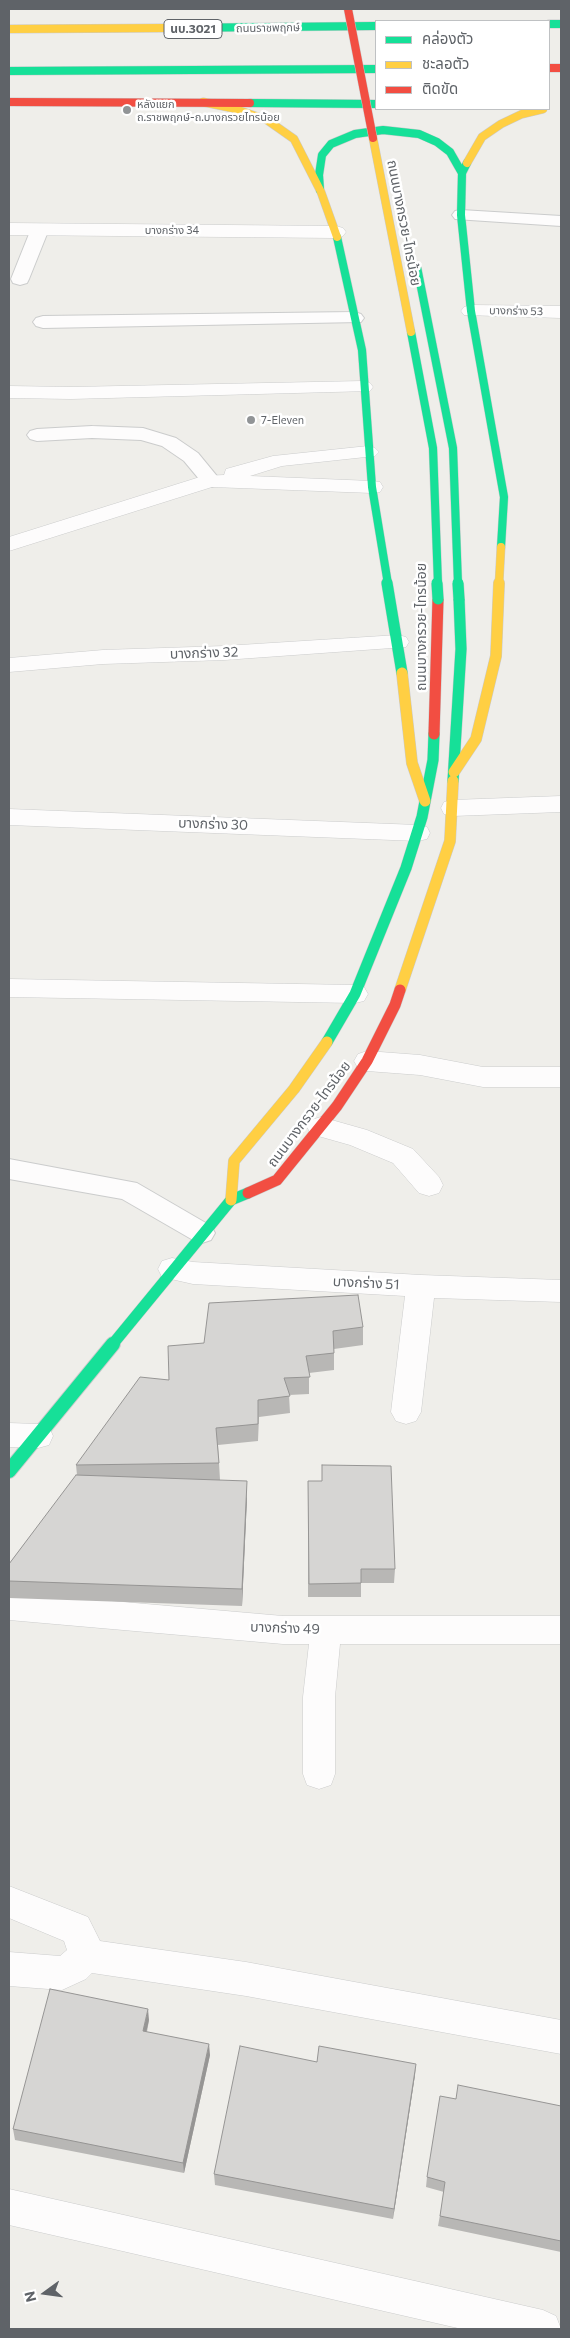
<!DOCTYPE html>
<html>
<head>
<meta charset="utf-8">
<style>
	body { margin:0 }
	#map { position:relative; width:570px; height:2338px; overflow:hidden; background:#efeeea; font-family:Commissioner,"Noto Sans Thai",sans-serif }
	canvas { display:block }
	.frame { position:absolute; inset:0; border:10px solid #5f6368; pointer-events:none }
	.legend { position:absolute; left:375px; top:20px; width:175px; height:90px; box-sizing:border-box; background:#fff; border:1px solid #bfc1c3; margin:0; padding:6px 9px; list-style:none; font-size:15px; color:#5f6368 }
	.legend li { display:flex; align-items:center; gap:10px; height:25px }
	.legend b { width:25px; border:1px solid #bfc1c3 }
	.north { position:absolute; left:20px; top:2268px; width:50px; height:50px; -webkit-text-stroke:4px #fff; paint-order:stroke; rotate:256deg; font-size:14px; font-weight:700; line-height:20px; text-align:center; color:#5f6368 }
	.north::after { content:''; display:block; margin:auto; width:18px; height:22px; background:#5f6368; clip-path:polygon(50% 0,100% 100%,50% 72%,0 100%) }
</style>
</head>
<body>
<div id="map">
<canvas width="570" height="2338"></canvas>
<div class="frame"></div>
<ul class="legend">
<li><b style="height:6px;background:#16e098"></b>คล่องตัว</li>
<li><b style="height:6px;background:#ffcf43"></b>ชะลอตัว</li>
<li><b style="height:6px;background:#f24e42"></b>ติดขัด</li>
</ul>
<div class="north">N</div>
</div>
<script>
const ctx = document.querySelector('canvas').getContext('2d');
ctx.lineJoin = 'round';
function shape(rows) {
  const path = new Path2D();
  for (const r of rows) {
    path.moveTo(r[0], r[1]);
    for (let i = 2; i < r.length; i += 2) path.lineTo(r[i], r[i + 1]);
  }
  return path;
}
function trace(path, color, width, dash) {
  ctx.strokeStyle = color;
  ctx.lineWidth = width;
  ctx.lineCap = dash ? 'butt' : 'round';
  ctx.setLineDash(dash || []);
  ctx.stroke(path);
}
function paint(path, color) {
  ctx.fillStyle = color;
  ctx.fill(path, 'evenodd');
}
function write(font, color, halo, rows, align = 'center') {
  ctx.font = font + ' Commissioner,"Noto Sans Thai",sans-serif';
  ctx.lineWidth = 5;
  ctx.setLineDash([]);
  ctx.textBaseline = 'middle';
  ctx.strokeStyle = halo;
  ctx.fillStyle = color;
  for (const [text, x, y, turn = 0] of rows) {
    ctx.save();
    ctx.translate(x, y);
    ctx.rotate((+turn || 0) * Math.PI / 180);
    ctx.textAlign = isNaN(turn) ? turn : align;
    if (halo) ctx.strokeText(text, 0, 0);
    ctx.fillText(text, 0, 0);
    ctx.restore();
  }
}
const lane = shape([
	[461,210,561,216,561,226,455,219,452,215,455,211,461,210],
	[40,224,46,225,49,229,29,279,27,283,20,285,13,283,11,279,31,229,34,225,40,224],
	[354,312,361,314,364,318,361,322,43,328,36,326,33,322,36,318,43,316,354,312],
	[92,426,143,428,176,438,198,453,221,481,218,485,211,487,204,485,184,461,162,446,141,440,92,438,37,441,30,439,27,435,30,431,37,429,92,426],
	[9,1159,137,1183,211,1226,215,1233,211,1240,202,1243,193,1240,122,1199,9,1179,9,1159]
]);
const street = shape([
	[9,223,336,226,343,228,346,232,343,236,336,238,9,235,9,223],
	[471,305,561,306,561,318,464,315,461,311,464,307,471,305],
	[363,381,370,383,373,387,370,391,71,399,9,398,9,386,71,387,363,381],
	[368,446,375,448,379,452,375,456,282,466,250,476,372,481,380,482,383,487,380,492,372,493,212,487,9,551,9,537,203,476,224,475,226,469,273,456,368,446],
	[398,635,406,637,409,642,406,647,224,660,103,664,9,672,9,658,103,650,224,646,398,635],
	[561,796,561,812,453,816,444,814,441,808,444,802,453,800,561,796],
	[9,809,418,825,427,827,430,833,427,839,418,841,9,825,9,809],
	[9,979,355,985,364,987,368,994,364,1001,355,1003,9,997,9,979],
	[367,1051,420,1055,483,1067,561,1067,561,1087,483,1087,420,1075,367,1071,358,1068,354,1061,358,1054,367,1051],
	[321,1117,367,1130,413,1149,439,1177,443,1185,439,1193,429,1196,419,1193,393,1163,350,1145,311,1134,307,1127,311,1120,321,1117],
	[172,1258,193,1262,421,1275,561,1280,561,1302,434,1298,421,1412,416,1421,406,1424,396,1421,391,1412,405,1296,193,1284,162,1277,158,1269,162,1261,172,1258],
	[9,1423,38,1424,49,1427,53,1436,49,1445,38,1448,9,1447,9,1423],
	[9,1592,283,1616,561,1616,561,1644,340,1644,335,1697,335,1774,331,1785,319,1789,307,1785,303,1774,303,1697,309,1644,283,1644,9,1620,9,1592],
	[9,1886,88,1917,100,1941,246,1962,561,2020,561,2054,246,1996,92,1973,86,1979,62,1990,9,1986,9,1952,60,1956,67,1950,64,1941,9,1918,9,1886],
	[9,2189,543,2310,556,2316,561,2329,462,2329,9,2225,9,2189]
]);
const fastFar2 = shape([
	[549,24,561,24],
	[166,28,376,26],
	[9,71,376,69],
	[250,103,376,104],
	[467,163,462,173,461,215,471,311,504,497,501,547],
	[320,190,319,175,322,155,331,144,355,134,383,130,419,134,437,142,450,152,462,173],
	[337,237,362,350,372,487,388,584]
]);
const fastFar1 = shape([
	[387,583,402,673],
	[453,781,461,649,459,599],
	[327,1042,355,994,406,868,422,817,433,760,434,734],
	[112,1345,231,1200,248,1193]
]);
const fast = shape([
	[9,1471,113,1344]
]);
const slowFar1 = shape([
	[9,29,166,28],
	[203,102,232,108,267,120,294,139,321,192,337,237],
	[467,163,482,137,501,124,522,114,543,109],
	[499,584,501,547]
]);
const slow = shape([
	[402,673,412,763,425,801],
	[454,772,476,739,496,656,499,583],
	[400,990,450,841,453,781],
	[231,1200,234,1161,294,1089,327,1042]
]);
const jamFar1 = shape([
	[549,68,561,68],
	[9,102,250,103]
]);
const jam = shape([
	[434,734,438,599],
	[248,1193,277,1180,337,1106,367,1061,395,1005,400,990]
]);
trace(lane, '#cbcccc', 2);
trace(street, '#cbcccc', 1);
trace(fastFar2, '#cacacb', 9);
trace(fastFar1, '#cacacb', 12);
trace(fast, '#cacacb', 16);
trace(slowFar1, '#cacacb', 9);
trace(slow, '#cacacb', 12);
trace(jamFar1, '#cacacb', 9);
trace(jam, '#cacacb', 12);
paint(lane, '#fdfcfc');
paint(street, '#fdfcfc');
trace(fastFar2, '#16e098', 8);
trace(fastFar1, '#16e098', 11);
trace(fast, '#16e098', 14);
trace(slowFar1, '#ffcf43', 8);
trace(slow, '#ffcf43', 11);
trace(jamFar1, '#f24e42', 8);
trace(jam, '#f24e42', 11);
const fastBridgeFar1 = shape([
	[417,267,453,448,458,584],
	[411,332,433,448,438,584]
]);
const fastBridge = shape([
	[437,583,438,599],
	[458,583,459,599]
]);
const slowBridge = shape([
	[373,138,411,332]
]);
const jamBridge = shape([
	[348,9,373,138]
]);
trace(fastBridgeFar1, '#cacacb', 9, []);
trace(fastBridge, '#cacacb', 12, []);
trace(slowBridge, '#cacacb', 9, []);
trace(jamBridge, '#cacacb', 9, []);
trace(fastBridgeFar1, '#16e098', 8);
trace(fastBridge, '#16e098', 11);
trace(slowBridge, '#ffcf43', 8);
trace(jamBridge, '#f24e42', 8);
paint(shape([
	[363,1327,363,1345,334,1349,334,1370,309,1373,309,1394,289,1395,290,1413,259,1417,258,1441,218,1445,220,1480,247,1498,242,1606,9,1598,9,1564,77,1475,76,1465,169,1380,204,1343],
	[308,1481,395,1569,394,1583,361,1583,361,1597,308,1597],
	[149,2020,147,2032,210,2055,184,2173,15,2140,13,2129],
	[317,2062,415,2075,393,2219,215,2185,214,2174],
	[456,2099,561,2106,561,2252,438,2226,444,2192,426,2187,427,2177]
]), '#b8b7b5');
paint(shape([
	[247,1481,247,1498,242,1606,242,1589],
	[148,2009,149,2020,144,2042,143,2031],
	[209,2044,210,2055,184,2173,183,2163],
	[416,2064,415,2075,393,2219,394,2209]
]), '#969594');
const building = shape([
	[358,1295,363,1327,333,1331,334,1353,306,1356,310,1377,284,1378,290,1396,258,1400,258,1424,216,1428,219,1463,76,1465,140,1377,169,1380,168,1346,204,1343,209,1303,358,1295],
	[322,1465,391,1466,395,1569,361,1569,361,1583,309,1584,308,1481,322,1481,322,1465],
	[76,1475,247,1481,242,1589,9,1581,9,1564,76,1475],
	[50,1989,148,2009,143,2031,209,2044,183,2163,13,2129,50,1989],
	[240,2046,317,2062,319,2046,416,2064,394,2209,214,2174,240,2046],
	[458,2085,561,2106,561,2241,440,2216,445,2182,427,2177,440,2096,456,2099,458,2085]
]);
paint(building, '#d6d5d3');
trace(building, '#969594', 1);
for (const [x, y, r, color] of [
	[127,110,5,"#919496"],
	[251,420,5,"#919496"]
]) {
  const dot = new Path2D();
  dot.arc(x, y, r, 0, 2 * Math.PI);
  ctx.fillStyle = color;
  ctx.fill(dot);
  trace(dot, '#fff', 2);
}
write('11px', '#5f6368', '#fff', [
	["ถนนราชพฤกษ์",268,28,-1],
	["บางกร่าง 34",172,230],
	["บางกร่าง 53",516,311,1]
]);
write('11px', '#5f6368', '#fff', [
	["หลังแยก",137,104],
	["ถ.ราชพฤกษ์-ถ.บางกรวยไทรน้อย",137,117],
	["7-Eleven",261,420]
], 'left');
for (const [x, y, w] of [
	[193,29,58]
]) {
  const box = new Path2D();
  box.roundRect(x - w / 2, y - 9.5, w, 19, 4);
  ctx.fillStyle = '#fff';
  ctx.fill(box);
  trace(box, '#5f6368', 1);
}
write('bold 12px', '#5f6368', null, [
	["นบ.3021",193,29]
]);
write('14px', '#5f6368', '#fff', [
	["ถนนบางกรวย-ไทรน้อย",404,223,79],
	["ถนนบางกรวย-ไทรน้อย",421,627,-90],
	["บางกร่าง 32",204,653,-2],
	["บางกร่าง 30",213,824,2],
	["ถนนบางกรวย-ไทรน้อย",309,1114,-53],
	["บางกร่าง 51",366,1283,3],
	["บางกร่าง 49",285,1628,2]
]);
</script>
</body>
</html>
